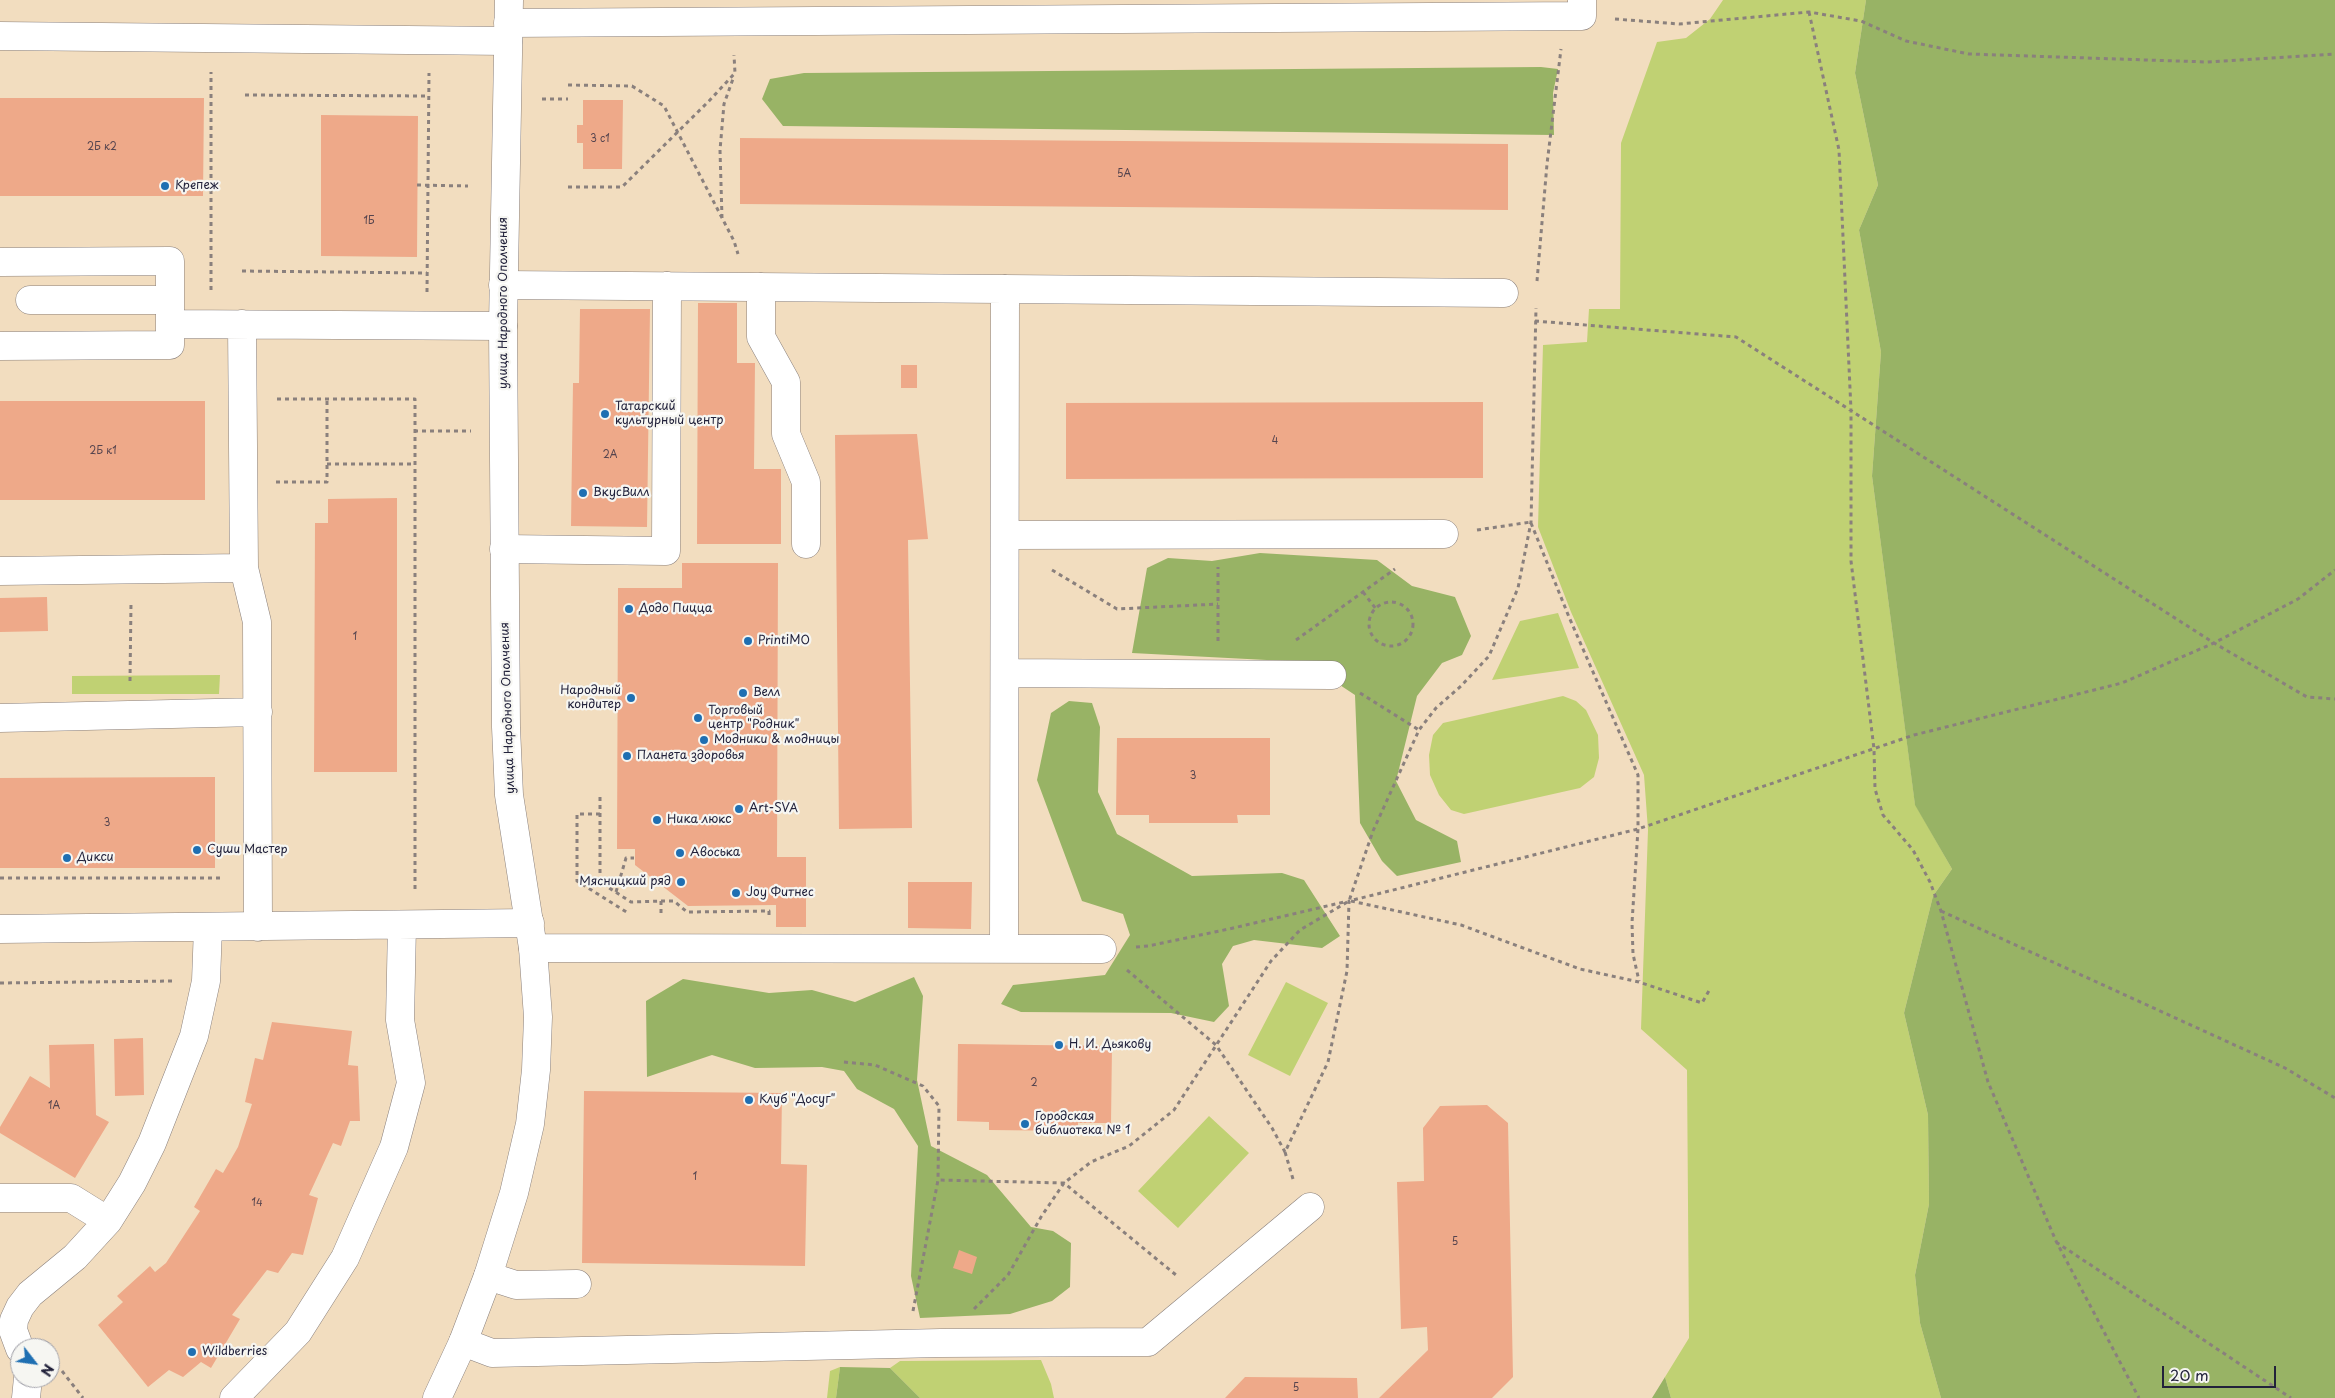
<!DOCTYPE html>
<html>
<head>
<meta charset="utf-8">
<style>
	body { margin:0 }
	#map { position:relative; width:2335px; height:1398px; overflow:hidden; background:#f2ddbf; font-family:"Playpen Sans",sans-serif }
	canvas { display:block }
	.north { position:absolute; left:10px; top:1338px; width:50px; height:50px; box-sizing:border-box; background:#f6f6f2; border:1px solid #a1a1a9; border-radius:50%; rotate:120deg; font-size:14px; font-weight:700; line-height:20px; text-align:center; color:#22223b }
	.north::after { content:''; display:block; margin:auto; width:18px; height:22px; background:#1f6fb2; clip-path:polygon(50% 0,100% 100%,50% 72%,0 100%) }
	.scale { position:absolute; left:2162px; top:1366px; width:114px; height:22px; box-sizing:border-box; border:2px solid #22223b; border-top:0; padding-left:6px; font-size:15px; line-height:18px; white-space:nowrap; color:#22223b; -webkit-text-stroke:4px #f6f6f2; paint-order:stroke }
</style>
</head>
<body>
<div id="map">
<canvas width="2335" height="1398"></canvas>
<div class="north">N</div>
<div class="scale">20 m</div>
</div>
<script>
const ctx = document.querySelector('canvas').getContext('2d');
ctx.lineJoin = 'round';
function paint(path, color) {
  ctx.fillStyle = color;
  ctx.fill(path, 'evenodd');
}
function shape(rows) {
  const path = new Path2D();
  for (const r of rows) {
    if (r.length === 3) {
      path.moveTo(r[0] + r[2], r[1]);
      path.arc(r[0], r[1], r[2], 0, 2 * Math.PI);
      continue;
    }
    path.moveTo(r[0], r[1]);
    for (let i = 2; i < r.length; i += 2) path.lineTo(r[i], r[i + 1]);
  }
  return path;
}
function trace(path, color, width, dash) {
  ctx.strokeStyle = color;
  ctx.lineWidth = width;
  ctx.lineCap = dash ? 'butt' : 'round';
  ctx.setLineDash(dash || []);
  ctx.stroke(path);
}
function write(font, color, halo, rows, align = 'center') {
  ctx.font = font + ' "Playpen Sans",sans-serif';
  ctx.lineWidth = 4.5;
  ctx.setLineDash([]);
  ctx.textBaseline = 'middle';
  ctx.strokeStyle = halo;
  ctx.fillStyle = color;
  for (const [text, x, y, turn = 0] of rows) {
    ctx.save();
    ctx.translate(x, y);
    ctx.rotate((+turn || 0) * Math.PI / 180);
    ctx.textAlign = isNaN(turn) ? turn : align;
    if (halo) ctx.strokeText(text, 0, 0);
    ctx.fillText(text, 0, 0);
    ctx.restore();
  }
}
paint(shape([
	[1723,0,1866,0,1855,73,1878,185,1859,230,1881,352,1872,476,1915,804,1952,869,1933,896,1904,1013,1928,1115,1929,1204,1915,1275,1920,1323,1941,1398,1671,1398,1665,1377,1689,1338,1687,1070,1641,1029,1648,830,1644,775,1571,612,1538,527,1543,345,1587,342,1589,309,1620,309,1621,143,1657,42,1686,38,1710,19],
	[1558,613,1579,668,1492,680,1520,621],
	[220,675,219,694,72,694,72,676],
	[1563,696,1576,701,1586,710,1598,735,1599,758,1594,777,1580,788,1464,814,1451,810,1439,795,1430,775,1429,755,1433,735,1443,723],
	[1286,982,1328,1003,1290,1076,1248,1055],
	[1209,1116,1249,1153,1178,1228,1138,1191],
	[1041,1360,1051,1384,1054,1398,920,1398,890,1368,900,1361],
	[840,1367,836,1398,827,1398,830,1371]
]), '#c0d173');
paint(shape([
	[1866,0,2335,0,2335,1398,1941,1398,1920,1323,1915,1275,1929,1204,1928,1115,1904,1013,1933,896,1952,869,1915,805,1872,476,1881,352,1859,230,1878,185,1855,73],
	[1541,67,1558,69,1553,93,1554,135,783,126,762,99,770,79,804,73],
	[1260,553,1377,560,1412,586,1455,597,1471,636,1462,655,1442,663,1417,696,1396,781,1416,820,1457,841,1461,862,1397,876,1382,861,1360,823,1355,695,1305,662,1132,653,1147,568,1168,558,1212,561],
	[1069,701,1092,703,1100,727,1098,792,1117,834,1192,876,1282,873,1304,880,1340,936,1322,948,1254,940,1233,946,1222,964,1229,1006,1214,1022,1171,1013,1021,1012,1001,1004,1013,985,1105,975,1130,935,1123,914,1082,901,1037,780,1051,713],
	[914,977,923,996,917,1080,931,1146,987,1175,1031,1227,1053,1231,1071,1243,1070,1287,1052,1301,1010,1314,920,1318,911,1276,918,1146,894,1109,857,1089,844,1071,822,1067,755,1068,712,1055,647,1077,646,1001,683,979,769,993,812,990,855,1002],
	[840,1367,890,1368,920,1398,836,1398],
	[1665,1377,1671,1398,1652,1398]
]), '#98b365');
paint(shape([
	[0,98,204,98,203,196,0,196],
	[583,100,623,100,622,169,583,169,583,143,577,143,577,125,583,125],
	[321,115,418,116,417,257,321,256],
	[740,138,1508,144,1508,210,740,204],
	[698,303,737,303,737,363,755,363,754,469,781,469,781,544,697,544],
	[580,309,650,309,647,527,571,526,573,383,579,383],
	[901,365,917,365,917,388,901,388],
	[0,401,205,401,205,500,0,500],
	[1483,402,1483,478,1066,479,1066,403],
	[917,434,928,539,908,540,912,828,839,829,835,435],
	[397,498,397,772,314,772,315,523,328,523,328,499],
	[682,563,778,563,777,857,806,857,806,927,776,927,776,905,688,906,635,865,635,849,617,849,618,588,682,588],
	[47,597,48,631,0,632,0,598],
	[1117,738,1270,738,1270,815,1237,815,1238,823,1149,823,1149,815,1116,815],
	[215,777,215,868,0,868,0,778],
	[908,882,972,882,971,929,908,928],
	[272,1022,352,1031,348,1065,358,1066,360,1121,350,1121,341,1146,333,1143,309,1195,318,1198,303,1255,292,1253,278,1273,267,1270,232,1315,240,1319,211,1368,201,1362,183,1377,169,1370,148,1387,98,1325,123,1302,117,1296,150,1266,155,1272,166,1263,200,1211,194,1207,216,1169,223,1173,238,1147,252,1104,245,1102,255,1058,263,1060],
	[143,1038,144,1095,115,1096,114,1039],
	[94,1044,96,1115,109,1122,75,1178,0,1133,0,1127,30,1076,50,1088,49,1045],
	[958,1044,1112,1046,1111,1123,1078,1123,1078,1131,989,1130,989,1122,957,1121],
	[584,1091,782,1093,781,1164,807,1165,805,1266,582,1263],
	[1487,1105,1508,1123,1513,1377,1492,1398,1379,1398,1428,1350,1427,1327,1401,1329,1397,1182,1424,1181,1423,1128,1440,1106],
	[959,1250,977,1257,972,1274,953,1268],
	[1245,1377,1357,1378,1358,1398,1225,1398]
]), '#eea989');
const minor = shape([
	[508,23,1582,16,1582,0],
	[0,36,508,41],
	[0,262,170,261,170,345,0,346],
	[503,285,1504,293],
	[761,287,761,337,786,382,786,434,806,482,806,544],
	[30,300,170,300],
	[170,324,503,326],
	[1005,535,1444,534],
	[504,549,666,551,667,286],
	[244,568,257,622,258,927],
	[0,571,244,568,242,324],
	[1005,673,1332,675],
	[0,718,258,712],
	[0,929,530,923],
	[533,948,1102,949],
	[1004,949,1005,289],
	[0,1198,71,1198,108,1221],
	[488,1276,516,1285,577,1284],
	[463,1342,492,1353,941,1343,1148,1342,1310,1207],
	[20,1349,13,1330,14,1320,20,1307,30,1294,75,1257,108,1221,132,1183,152,1143,194,1036,206,981,208,927],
	[26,1398,28,1378],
	[234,1398,298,1332,345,1258,394,1147,411,1083,400,1020,402,925]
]);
const major = shape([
	[437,1398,463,1342,488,1276,514,1193,530,1124,536,1070,538,1017,533,948,509,795,506,727,503,326,509,0]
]);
trace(minor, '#8a807d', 29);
trace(major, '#8a807d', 29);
trace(shape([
	[1809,12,1839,150,1851,410,1851,561,1874,749,1875,789,1883,815,1913,850,1930,882,1941,911,1988,1082,2056,1241,2139,1398],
	[1615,19,1679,24,1809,12,1861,21,1906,41,1969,54,2207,62,2335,54],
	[568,85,632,86,664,106,734,241,738,254],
	[245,95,429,96],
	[542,99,568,99],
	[417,185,468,186],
	[568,187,622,187,709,101,735,73,734,55],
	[722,218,720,150,724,104,734,76],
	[242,271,427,273],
	[1537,281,1547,164,1561,49],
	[211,290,211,72],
	[427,292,429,73],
	[1535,321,1736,337,2214,643,2307,697,2335,699],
	[277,399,415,399,415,892],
	[414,431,471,431],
	[327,464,415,464],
	[276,482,327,482,327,399],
	[1531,523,1569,617,1638,775,1638,829,1632,923,1633,954,1639,981],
	[1477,530,1531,522],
	[1052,570,1117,609,1218,604],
	[1363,592,1376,609],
	[1391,624,22],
	[1296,640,1395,569],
	[1218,641,1218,567],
	[130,681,131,603],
	[1360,693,1419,730],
	[600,797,600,882,631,902,661,901,661,915],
	[600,814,577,814,577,881,628,913],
	[0,878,224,878],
	[616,892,626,858,634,858],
	[661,901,674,901,687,912,769,911,769,915],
	[1351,901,1461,925,1580,969,1639,982,1702,1003,1710,989],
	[1941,911,2285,1068,2335,1098],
	[1136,947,1148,946,1229,929,1344,902],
	[1127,970,1216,1045,1272,1128,1285,1152],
	[0,983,173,981],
	[844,1062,875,1065,923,1086,939,1106,938,1180],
	[1293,1179,1285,1152,1328,1062,1347,971,1349,901,1638,829,1914,735,2122,683,2214,643,2298,599,2335,570],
	[2056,1242,2291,1398],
	[974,1309,1008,1275,1041,1217,1064,1183,1091,1162,1129,1146,1174,1110,1271,961,1300,930,1349,901,1373,831,1419,730,1436,708,1461,686,1489,656,1518,588,1531,522,1536,308],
	[913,1311,938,1180,1064,1183,1176,1275],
	[62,1371,83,1398]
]), '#8a807d', 3, [4, 4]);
trace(minor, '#fff', 28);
trace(major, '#fff', 28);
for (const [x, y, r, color] of [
	[165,186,5,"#1f6fb2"],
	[605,414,5,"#1f6fb2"],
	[583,493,5,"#1f6fb2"],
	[629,609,5,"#1f6fb2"],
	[748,641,5,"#1f6fb2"],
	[743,693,5,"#1f6fb2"],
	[631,698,5,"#1f6fb2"],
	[698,718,5,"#1f6fb2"],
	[704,740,5,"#1f6fb2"],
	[627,756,5,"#1f6fb2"],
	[739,809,5,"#1f6fb2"],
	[657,820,5,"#1f6fb2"],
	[197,850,5,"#1f6fb2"],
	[680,853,5,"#1f6fb2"],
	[67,858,5,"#1f6fb2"],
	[681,882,5,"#1f6fb2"],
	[736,893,5,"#1f6fb2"],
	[1059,1045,5,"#1f6fb2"],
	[749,1100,5,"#1f6fb2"],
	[1025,1124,5,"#1f6fb2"],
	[192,1352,5,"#1f6fb2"]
]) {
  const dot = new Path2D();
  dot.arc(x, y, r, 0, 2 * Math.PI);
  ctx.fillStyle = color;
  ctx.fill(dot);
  trace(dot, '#f6f6f2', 2);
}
write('10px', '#55444e', null, [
	["3 с1",600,139],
	["2Б к2",102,147],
	["5А",1124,174],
	["1Б",369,221],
	["4",1275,441],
	["2Б к1",103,451],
	["2А",610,455],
	["1",355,637],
	["3",1193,776],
	["3",107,823],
	["2",1034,1083],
	["1А",54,1106],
	["1",695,1177],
	["14",257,1203],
	["5",1455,1242],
	["5",1296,1388]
]);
write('12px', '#22223b', '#f6f6f2', [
	["Крепеж",175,186],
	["Татарский",615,407],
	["культурный центр",615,421],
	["ВкусВилл",593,493],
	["Додо Пицца",639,609],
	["PrintiMO",758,641],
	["Народный",621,691,"right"],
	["кондитер",621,705,"right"],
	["Велл",753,693],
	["Торговый",708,711],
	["центр \"Родник\"",708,725],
	["Модники & модницы",714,740],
	["Планета здоровья",637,756],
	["Art-SVA",749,809],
	["Ника люкс",667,820],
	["Суши Мастер",207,850],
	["Авоська",690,853],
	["Дикси",77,858],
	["Мясницкий ряд",671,882,"right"],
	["Joy Фитнес",746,893],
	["Н. И. Дьякову",1069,1045],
	["Клуб \"Досуг\"",759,1100],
	["Городская",1035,1117],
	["библиотека № 1",1035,1131],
	["Wildberries",202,1352]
], 'left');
write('12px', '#22223b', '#f6f6f2', [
	["улица Народного Ополчения",504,303,-90],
	["улица Народного Ополчения",508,708,-92]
]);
</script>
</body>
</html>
